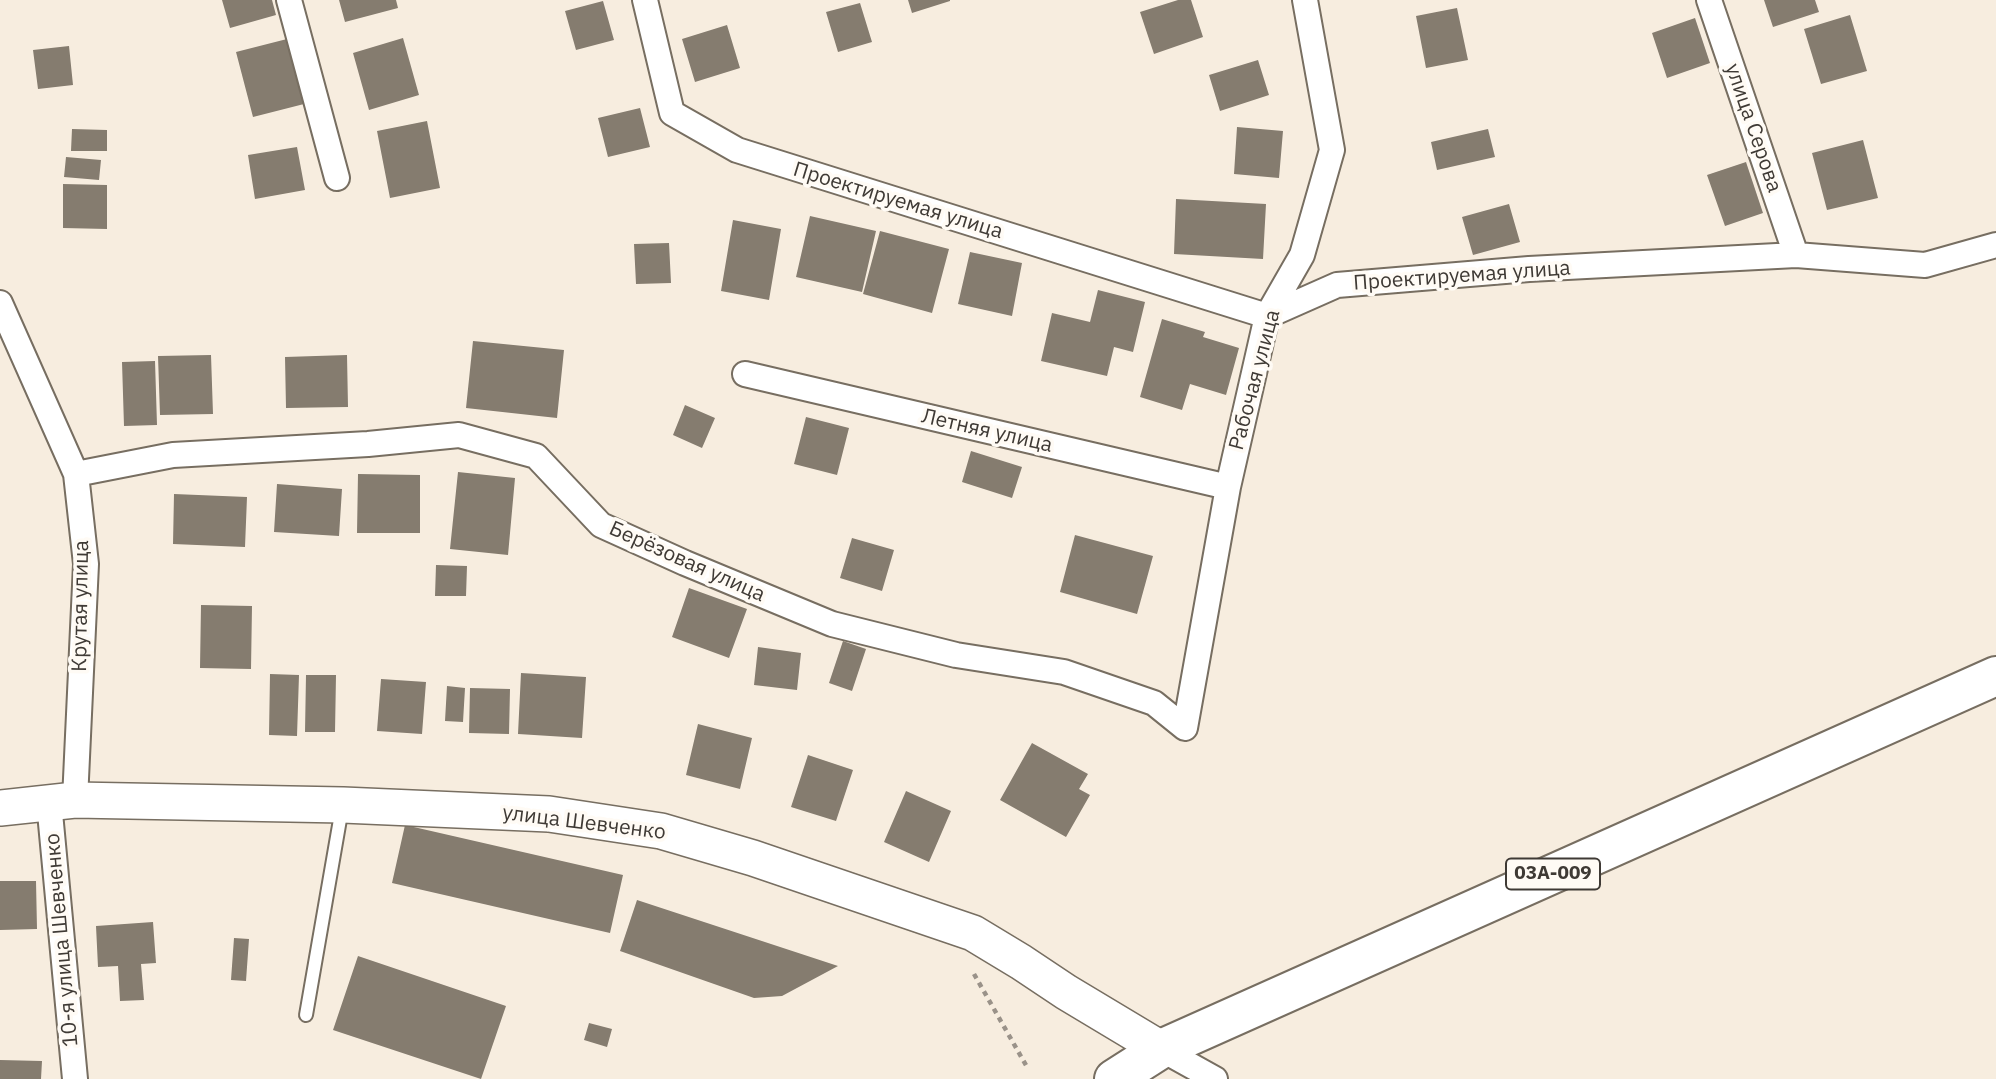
<!DOCTYPE html>
<html>
<head>
<meta charset="utf-8">
<style>
	body { margin:0 }
	canvas { display:block; background:#f7eddf }
</style>
</head>
<body>
<canvas width="1996" height="1079"></canvas>
<script>
const ctx = document.querySelector('canvas').getContext('2d');
ctx.lineJoin = 'round';
function paint(path, color) {
  ctx.fillStyle = color;
  ctx.fill(path, 'evenodd');
}
function shape(rows) {
  const path = new Path2D();
  for (const r of rows) {
    path.moveTo(r[0], r[1]);
    for (let i = 2; i < r.length; i += 2) path.lineTo(r[i], r[i + 1]);
  }
  return path;
}
function trace(path, color, width, dash) {
  ctx.strokeStyle = color;
  ctx.lineWidth = width;
  ctx.lineCap = dash ? 'butt' : 'round';
  ctx.setLineDash(dash || []);
  ctx.stroke(path);
}
function write(font, color, halo, rows, align = 'center') {
  ctx.font = font + ' "IBM Plex Sans",sans-serif';
  ctx.lineWidth = 7;
  ctx.setLineDash([]);
  ctx.textBaseline = 'middle';
  ctx.strokeStyle = halo;
  ctx.fillStyle = color;
  for (const [text, x, y, turn = 0] of rows) {
    ctx.save();
    ctx.translate(x, y);
    ctx.rotate((+turn || 0) * Math.PI / 180);
    ctx.textAlign = isNaN(turn) ? turn : align;
    if (halo) ctx.strokeText(text, 0, 0);
    ctx.fillText(text, 0, 0);
    ctx.restore();
  }
}
paint(shape([
	[222,0,272,0,276,15,230,28],
	[339,0,396,0,398,8,345,22],
	[908,0,950,0,950,1,912,13],
	[1178,0,1191,0,1203,37,1154,54,1140,12],
	[1764,0,1815,0,1819,12,1773,27],
	[603,1,614,40,576,50,565,11],
	[860,3,872,42,838,52,826,12],
	[1457,8,1468,60,1426,68,1416,16],
	[1850,15,1867,71,1821,84,1804,29],
	[1695,18,1710,63,1667,78,1652,33],
	[727,25,740,68,695,82,682,39],
	[403,38,419,95,369,110,353,53],
	[287,39,304,104,253,117,236,52],
	[69,46,73,85,38,89,33,50],
	[1258,60,1269,95,1220,111,1209,75],
	[640,108,650,147,608,157,598,118],
	[427,121,440,188,390,198,377,131],
	[1237,127,1283,131,1279,178,1234,174],
	[72,129,107,130,107,151,71,151],
	[1488,129,1495,157,1437,170,1431,142],
	[1863,140,1878,198,1827,210,1812,153],
	[297,147,305,190,255,199,248,155],
	[66,157,101,160,99,180,64,177],
	[1746,162,1763,213,1725,226,1707,175],
	[63,184,107,185,107,229,63,228],
	[1176,199,1266,204,1263,259,1174,254],
	[1509,204,1520,242,1473,255,1462,217],
	[810,216,876,231,862,292,796,277],
	[733,220,781,229,769,300,721,291],
	[880,231,949,249,932,313,863,294],
	[669,243,671,283,636,284,634,244],
	[970,252,1022,263,1012,316,958,304],
	[1098,290,1145,302,1133,352,1114,347,1107,376,1041,361,1052,313,1090,322],
	[1162,319,1205,332,1203,337,1239,348,1226,395,1190,384,1182,410,1140,397],
	[473,341,564,350,557,418,466,408],
	[211,355,213,414,160,415,158,356],
	[347,355,348,407,286,408,285,357],
	[155,361,157,425,124,426,122,362],
	[685,405,715,418,702,448,673,435],
	[806,417,849,428,837,475,794,464],
	[971,451,1022,467,1012,498,962,482],
	[458,472,515,478,508,555,450,549],
	[358,474,420,475,420,533,357,533],
	[277,484,342,489,339,536,274,532],
	[174,494,247,497,245,547,173,544],
	[1075,535,1153,556,1137,614,1060,592],
	[852,538,894,550,882,591,840,578],
	[436,565,467,566,466,596,435,596],
	[689,588,747,609,729,658,672,637],
	[201,605,252,606,251,669,200,668],
	[843,641,866,649,852,691,829,683],
	[758,647,801,653,797,690,754,685],
	[521,673,586,677,582,738,518,734],
	[270,674,299,675,297,736,269,735],
	[306,675,336,675,335,732,305,732],
	[381,679,426,682,422,734,377,731],
	[447,686,465,688,463,722,445,721],
	[470,688,510,689,509,734,469,733],
	[698,724,752,738,740,789,686,775],
	[1032,743,1088,774,1079,789,1090,795,1066,837,1000,800],
	[808,755,853,770,836,821,791,807],
	[906,791,951,811,929,862,884,842],
	[405,825,623,875,610,933,392,883],
	[0,881,36,881,37,929,0,930],
	[637,900,838,966,782,996,754,998,620,951],
	[153,922,156,963,141,964,144,1000,120,1001,118,966,98,967,96,926],
	[234,938,249,939,246,981,231,980],
	[358,956,506,1006,481,1079,333,1030],
	[589,1023,612,1029,607,1047,584,1040],
	[0,1060,42,1061,41,1079,0,1079]
]), '#857c6f');
const service = shape([
	[306,1015,342,808]
]);
const minor = shape([
	[289,0,337,178],
	[645,0,672,113,737,150,1267,316,1337,285,1529,269,1796,255,1925,265,1996,245],
	[1709,0,1796,255],
	[0,303,76,474,86,564,75,800],
	[745,374,1228,487],
	[76,474,173,455,368,444,459,435,536,456,601,525,685,563,832,624,956,655,1064,672,1154,703,1185,728,1228,487,1267,316,1302,255,1332,150,1305,0],
	[49,802,75,1079],
	[1161,1049,1215,1079]
]);
const secondary = shape([
	[0,808,75,800,343,805,549,814,661,831,753,858,973,933,1021,962,1066,992,1161,1049]
]);
const primary = shape([
	[1114,1079,1161,1049,1996,676]
]);
trace(service, '#776e61', 16);
trace(minor, '#776e61', 28);
trace(secondary, '#776e61', 38);
trace(primary, '#776e61', 42);
trace(shape([
	[974,974,1027,1067]
]), '#9a9289', 4.5, [5, 5]);
trace(service, '#fff', 12);
trace(minor, '#fff', 24);
trace(secondary, '#fff', 35);
trace(primary, '#fff', 38);
for (const [x, y, w] of [
	[1553,874,94]
]) {
  const box = new Path2D();
  box.roundRect(x - w / 2, y - 15.5, w, 31, 5);
  ctx.fillStyle = '#fffbf5';
  ctx.fill(box);
  trace(box, '#3f3a35', 2);
}
write('bold 19px', '#3f3a35', null, [
	["03А-009",1553,874]
]);
write('21px', '#3f3a35', '#fffbf5', [
	["улица Серова",1753,128,71],
	["Проектируемая улица",898,201,17],
	["Проектируемая улица",1462,276,-4],
	["Рабочая улица",1255,380,-75],
	["Летняя улица",987,431,13],
	["Берёзовая улица",687,562,24],
	["Крутая улица",81,606,-89],
	["улица Шевченко",584,823,7],
	["10-я улица Шевченко",62,940,-95]
]);
</script>
</body>
</html>
